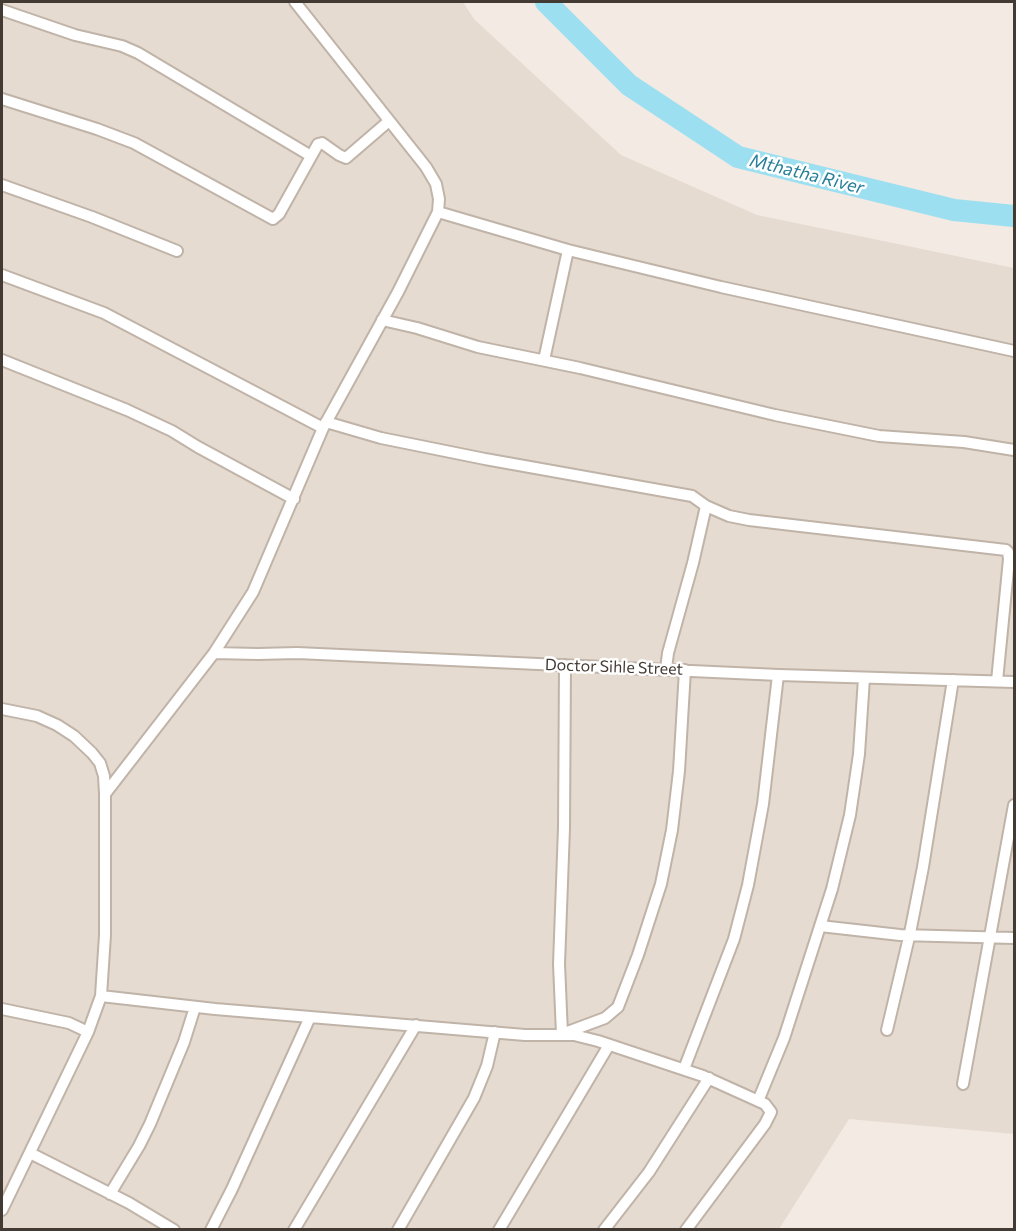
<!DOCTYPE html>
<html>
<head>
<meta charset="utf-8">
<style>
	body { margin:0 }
	#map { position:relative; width:1016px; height:1231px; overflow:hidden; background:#f2eae3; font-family:Commissioner,sans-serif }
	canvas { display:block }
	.frame { position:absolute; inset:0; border:3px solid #433a33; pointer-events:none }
</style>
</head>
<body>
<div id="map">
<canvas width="1016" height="1231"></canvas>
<div class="frame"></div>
</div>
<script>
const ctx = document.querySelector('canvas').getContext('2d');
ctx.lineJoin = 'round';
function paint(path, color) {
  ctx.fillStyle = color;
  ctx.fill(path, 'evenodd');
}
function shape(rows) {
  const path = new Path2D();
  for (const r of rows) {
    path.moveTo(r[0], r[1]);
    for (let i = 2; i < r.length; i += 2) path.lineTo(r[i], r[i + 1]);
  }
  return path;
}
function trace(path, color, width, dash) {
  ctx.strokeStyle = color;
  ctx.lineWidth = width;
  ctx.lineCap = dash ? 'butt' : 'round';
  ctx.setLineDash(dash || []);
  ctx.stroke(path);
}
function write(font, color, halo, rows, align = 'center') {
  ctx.font = font + ' Commissioner,sans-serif';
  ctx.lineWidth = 5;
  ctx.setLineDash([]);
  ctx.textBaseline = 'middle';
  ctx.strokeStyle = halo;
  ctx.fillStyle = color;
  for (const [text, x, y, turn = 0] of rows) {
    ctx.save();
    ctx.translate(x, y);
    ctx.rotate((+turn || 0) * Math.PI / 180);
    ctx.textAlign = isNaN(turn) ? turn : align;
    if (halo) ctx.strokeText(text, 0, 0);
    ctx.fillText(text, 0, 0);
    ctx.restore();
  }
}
paint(shape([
	[2,2,463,2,474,19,621,155,757,215,1014,268,1014,1134,849,1119,779,1229,2,1230]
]), '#e6dbd0');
trace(shape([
	[546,2,629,85,738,157,954,210,1014,216]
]), '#9cdff1', 22);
const street = shape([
	[2,10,75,35,122,46,138,53,311,156],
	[2,99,97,129,134,143,273,219,279,214,318,144,322,143,339,155,346,158,389,121],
	[2,185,92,217,177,251],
	[438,212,568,250,721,287,1014,351],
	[2,275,104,313,323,428],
	[382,320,417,328,478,347,580,368,775,415,879,436,964,442,1014,450],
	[2,360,127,410,172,431,198,447,294,499],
	[544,360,568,250],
	[326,422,381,438,485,459,692,496,706,506,729,516,749,520,1006,550,1008,552,1009,559,997,681],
	[214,653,258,654,297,653,779,675,1014,682],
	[565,665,564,828,559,964,562,1034,605,1018,618,1007,638,955,661,884,672,830,679,771,685,670],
	[666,669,668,653,693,563,706,506],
	[2,709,37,716,57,725,74,736,92,753,100,763,104,776,105,794,105,935,101,996,88,1032,2,1210],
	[105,794,214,653,253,592,323,428,398,292,438,212,439,199,436,184,426,167,295,2],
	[820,926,900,935,1014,938],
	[101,996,215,1009,525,1035,574,1035,598,1041,703,1076,765,1104,771,1112,765,1124,686,1230],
	[2,1009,69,1023,88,1032],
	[887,1030,910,933,923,867,953,680],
	[684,1069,734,939,748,885,763,804,778,675],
	[963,1084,1014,805],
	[758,1101,784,1038,832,889,850,815,859,754,864,678],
	[30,1153,129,1203,174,1230],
	[110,1194,139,1146,150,1124,184,1042,195,1007],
	[211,1230,232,1189,310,1017],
	[294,1230,416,1025],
	[398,1230,474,1098,487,1066,495,1032],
	[499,1230,609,1045],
	[604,1230,649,1172,709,1078]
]);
trace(street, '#c0b3a8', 14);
trace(street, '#fff', 10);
write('16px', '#433a33', '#fff', [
	["Doctor Sihle Street",614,667,2]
]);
write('italic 18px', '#277f98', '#fff', [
	["Mthatha River",807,174,14]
]);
</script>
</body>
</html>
